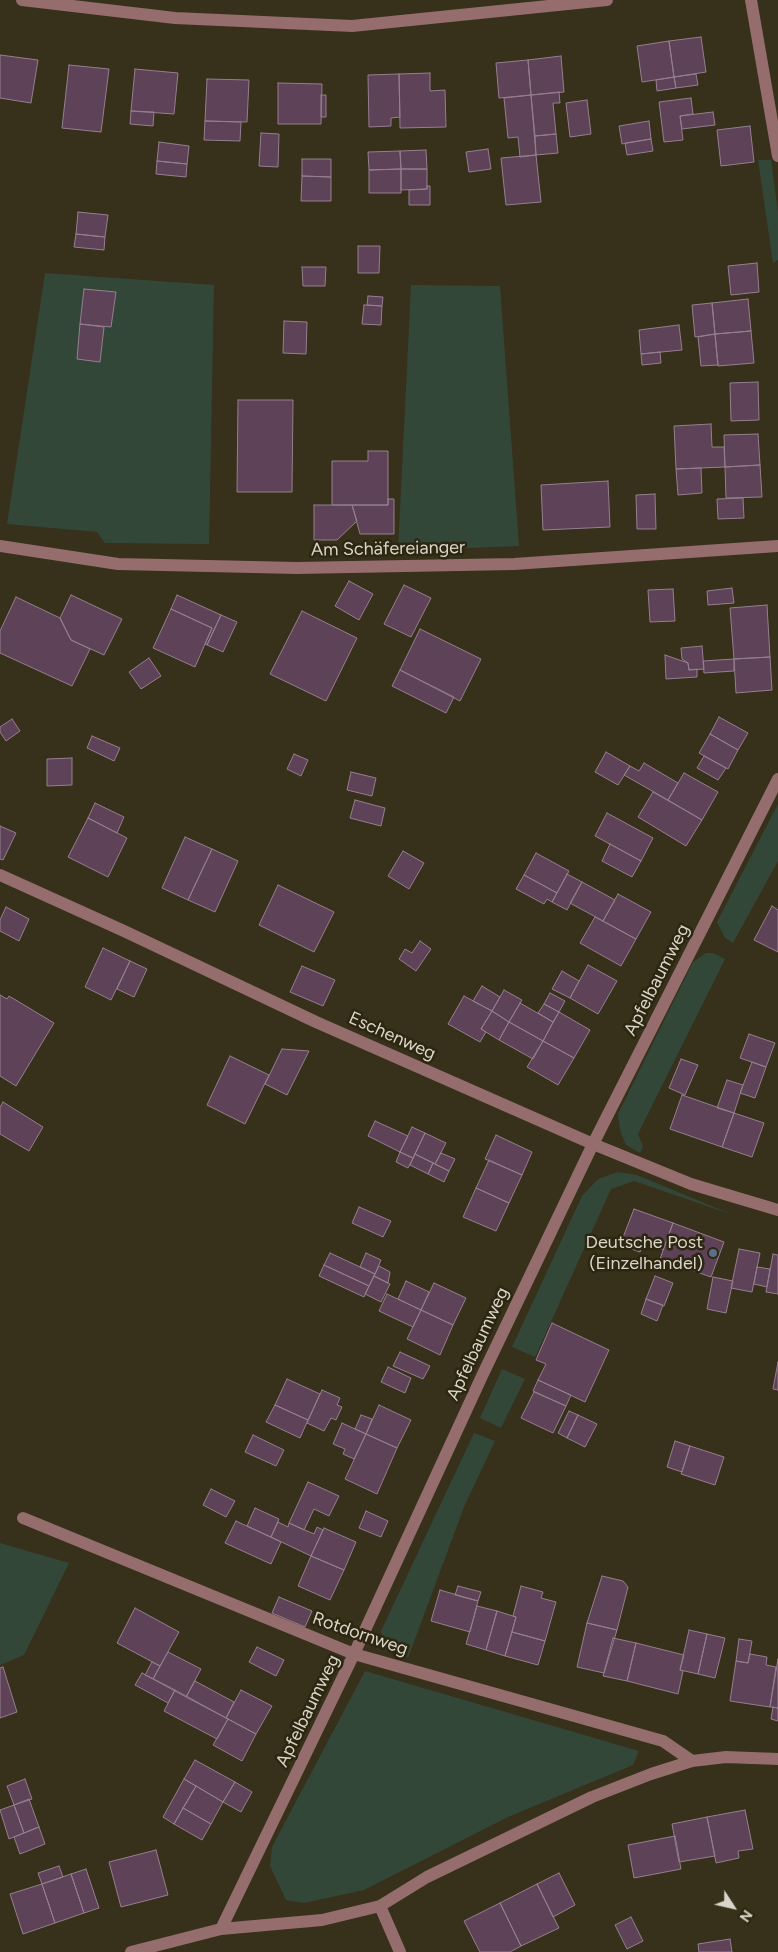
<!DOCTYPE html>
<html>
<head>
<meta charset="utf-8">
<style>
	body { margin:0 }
	#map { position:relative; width:778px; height:1952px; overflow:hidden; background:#37301b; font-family:Figtree,sans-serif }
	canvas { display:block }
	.north { position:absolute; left:708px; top:1882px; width:50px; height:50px; -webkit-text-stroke:4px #2d2611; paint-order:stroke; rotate:125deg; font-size:14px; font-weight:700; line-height:20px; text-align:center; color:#d9d5c8 }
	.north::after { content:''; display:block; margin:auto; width:18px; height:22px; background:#d9d5c8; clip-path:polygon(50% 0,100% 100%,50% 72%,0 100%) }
</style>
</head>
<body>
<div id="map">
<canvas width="778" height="1952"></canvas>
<div class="north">N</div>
</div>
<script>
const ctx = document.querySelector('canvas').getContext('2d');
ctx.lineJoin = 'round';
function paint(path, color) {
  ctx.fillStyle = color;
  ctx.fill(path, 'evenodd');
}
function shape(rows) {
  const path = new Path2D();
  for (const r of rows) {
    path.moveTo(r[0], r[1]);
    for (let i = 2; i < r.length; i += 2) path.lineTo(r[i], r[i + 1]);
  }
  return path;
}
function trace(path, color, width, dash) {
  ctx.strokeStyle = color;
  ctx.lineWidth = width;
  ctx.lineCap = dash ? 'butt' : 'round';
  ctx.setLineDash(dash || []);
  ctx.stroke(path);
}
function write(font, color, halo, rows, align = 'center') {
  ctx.font = font + ' Figtree,sans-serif';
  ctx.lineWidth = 5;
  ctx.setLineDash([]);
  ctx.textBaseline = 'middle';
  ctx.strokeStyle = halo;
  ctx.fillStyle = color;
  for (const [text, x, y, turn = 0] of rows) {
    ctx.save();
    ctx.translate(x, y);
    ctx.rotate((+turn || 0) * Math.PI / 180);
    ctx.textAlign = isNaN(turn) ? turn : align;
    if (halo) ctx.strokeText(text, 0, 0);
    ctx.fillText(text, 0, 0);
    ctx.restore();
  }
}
paint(shape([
	[758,160,771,160,778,212,778,260,773,263],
	[45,273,214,285,209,544,105,543,97,532,7,524],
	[411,285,500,286,519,546,398,551],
	[778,804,778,861,733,943,725,938,717,922],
	[706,953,713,953,725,959,638,1134,643,1147,640,1153,626,1145,620,1130,618,1114,693,962],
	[618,1172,637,1175,733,1215,634,1181,611,1189,535,1357,512,1347,582,1196,598,1179],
	[502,1369,525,1379,501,1428,480,1418],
	[474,1433,495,1441,464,1507,408,1658,384,1641,381,1631],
	[0,1543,69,1563,24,1655,0,1665],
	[365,1671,639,1751,633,1765,508,1817,364,1890,304,1903,286,1900,270,1866,272,1847]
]), '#334739');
const building = shape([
	[701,37,706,72,674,77,669,41,701,37],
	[669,41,674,77,642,82,637,46,669,41],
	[0,55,38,60,31,103,0,98,0,55],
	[561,56,564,92,531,95,528,60,561,56],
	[528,60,531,95,499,98,496,63,528,60],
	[69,65,109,69,101,132,62,128,69,65],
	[135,69,178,73,174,114,131,111,135,69],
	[430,73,430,91,445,90,446,127,400,128,399,74,430,73],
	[399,74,400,117,391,118,391,126,369,127,368,75,399,74],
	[696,74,698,85,676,88,674,77,696,74],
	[674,77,676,88,657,91,656,80,674,77],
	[207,79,249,80,247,122,205,121,207,79],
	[278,83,322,84,321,124,278,124,278,83],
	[559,92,560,103,553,103,556,134,535,136,531,95,559,92],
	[321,95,326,95,326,117,321,117,321,95],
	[531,95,536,155,520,157,518,137,508,138,504,98,531,95],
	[691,98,693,114,680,116,683,140,664,142,659,102,691,98],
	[587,100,591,134,570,137,566,103,587,100],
	[131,111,154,112,153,126,130,124,131,111],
	[713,112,715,125,682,129,680,116,713,112],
	[205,121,241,122,240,141,204,140,205,121],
	[649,121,651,139,622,144,619,126,649,121],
	[750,126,754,162,721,166,717,130,750,126],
	[261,133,279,134,278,167,259,166,261,133],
	[556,134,558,153,536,155,535,136,556,134],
	[651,139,653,151,627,155,625,143,651,139],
	[159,142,189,146,187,164,157,161,159,142],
	[488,149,491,169,469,172,466,152,488,149],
	[426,150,427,169,401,169,400,151,426,150],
	[400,151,401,169,369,170,368,152,400,151],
	[536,155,541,202,506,205,501,158,536,155],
	[302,159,331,159,331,177,302,176,302,159],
	[157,161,187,164,186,177,156,174,157,161],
	[401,169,401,193,369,193,369,170,401,169],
	[401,169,427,169,427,189,401,190,401,169],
	[302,176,331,177,331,201,301,201,302,176],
	[427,186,430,186,430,205,409,205,409,190,427,189,427,186],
	[78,212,108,215,105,237,76,234,78,212],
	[76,234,105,237,104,250,74,247,76,234],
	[358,246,380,246,379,273,358,273,358,246],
	[757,263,759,292,731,295,728,266,757,263],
	[302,267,326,267,325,286,303,286,302,267],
	[84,289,116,292,111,327,80,324,84,289],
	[368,296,383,297,382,306,367,305,368,296],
	[748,299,751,331,715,334,712,303,748,299],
	[712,303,715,334,695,337,692,305,712,303],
	[364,305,382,306,381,325,362,324,364,305],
	[284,321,307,322,306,354,283,353,284,321],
	[80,324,104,327,100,362,77,359,80,324],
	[679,325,682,350,641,354,639,330,679,325],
	[751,331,754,363,718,366,715,334,751,331],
	[715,334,718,365,701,366,698,337,715,334],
	[660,352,661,363,642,365,641,354,660,352],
	[758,382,759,420,731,421,730,383,758,382],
	[238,400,293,400,292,492,237,492,238,400],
	[711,424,712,447,724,447,725,467,676,469,674,426,711,424],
	[758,434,760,465,725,467,724,435,758,434],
	[368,451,388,451,388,505,332,505,332,461,368,461,368,451],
	[760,465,762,497,726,498,725,467,760,465],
	[701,468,702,493,678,495,676,469,701,468],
	[608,481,610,527,543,530,541,485,608,481],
	[655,494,656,529,637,529,636,495,655,494],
	[743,498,744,518,718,519,717,499,743,498],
	[388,499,394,499,394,534,360,534,352,505,388,505,388,499],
	[314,505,352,505,357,521,337,540,314,540,314,505],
	[349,581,373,594,359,620,335,606,349,581],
	[404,585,431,598,411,637,384,624,404,585],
	[732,588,734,603,708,605,707,591,732,588],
	[673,589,675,621,650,622,648,590,673,589],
	[71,595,122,619,104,655,71,640,60,618,71,595],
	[177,595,221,615,207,645,205,644,212,628,171,609,177,595],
	[16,597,60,618,71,640,90,649,72,686,0,653,0,631,16,597],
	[767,605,770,657,734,659,730,608,767,605],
	[171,609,212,628,195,667,153,648,171,609],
	[302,611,357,638,326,701,270,674,302,611],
	[221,615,237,622,223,652,207,645,221,615],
	[420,629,481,659,460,701,400,670,420,629],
	[702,646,704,669,689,670,688,663,682,659,681,648,702,646],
	[665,655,688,663,689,670,697,669,697,677,666,679,665,655],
	[770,657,772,690,736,693,734,659,770,657],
	[149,658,161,676,141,689,129,672,149,658],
	[734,659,734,671,704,673,703,661,734,659],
	[400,670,454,697,446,713,392,686,400,670],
	[719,717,748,733,738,750,710,734,719,717],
	[12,719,20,731,6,741,0,732,0,727,12,719],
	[710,734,738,750,728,769,699,753,710,734],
	[92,736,120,748,114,761,87,748,92,736],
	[606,752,630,766,618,785,595,772,606,752],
	[294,754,308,760,301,776,287,769,294,754],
	[704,756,726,768,718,780,697,768,704,756],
	[72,758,72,785,47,786,47,759,72,758],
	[644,763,678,783,668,800,624,775,630,766,639,771,644,763],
	[351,772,376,778,372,796,347,790,351,772],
	[684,773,718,792,702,820,668,800,684,773],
	[653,792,702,820,686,846,638,817,653,792],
	[355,800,385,808,381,826,350,818,355,800],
	[95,803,124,817,117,833,88,818,95,803],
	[607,813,653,838,641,861,595,836,607,813],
	[88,818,127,838,108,877,68,857,88,818],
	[0,826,16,833,3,860,0,859,0,826],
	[185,837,212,849,188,900,162,888,185,837],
	[610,844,641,861,632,877,602,861,610,844],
	[212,849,238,861,215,912,188,900,212,849],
	[403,851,424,863,409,889,388,876,403,851],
	[536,853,569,871,557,893,524,875,536,853],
	[567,874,582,882,567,910,552,902,567,874],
	[524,875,557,893,552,902,547,899,544,904,516,889,524,875],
	[582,882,615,900,603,921,570,903,582,882],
	[278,885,334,912,314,952,259,925,278,885],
	[618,894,651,912,636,939,603,921,618,894],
	[772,906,778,910,778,952,754,940,772,906],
	[6,907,29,919,19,941,0,931,0,920,6,907],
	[595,917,636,939,621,966,580,943,595,917],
	[420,941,431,949,416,971,399,959,405,949,412,953,420,941],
	[103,948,130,961,111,1000,85,987,103,948],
	[130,961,147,969,134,997,117,989,130,961],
	[588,965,617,981,598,1014,570,998,588,965],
	[302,966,335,980,323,1006,290,992,302,966],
	[562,971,579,981,570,998,552,989,562,971],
	[482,986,500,997,492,1011,473,1001,482,986],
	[504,990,522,1000,509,1022,492,1011,504,990],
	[550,993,565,1001,559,1012,544,1004,550,993],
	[0,995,7,999,9,996,54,1023,16,1086,0,1076,0,995],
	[464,996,492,1011,481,1029,486,1032,480,1042,448,1024,464,996],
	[520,1003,553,1022,543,1041,509,1022,520,1003],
	[544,1004,559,1012,553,1022,538,1013,544,1004],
	[492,1011,509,1022,499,1040,481,1029,492,1011],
	[559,1012,590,1030,574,1058,543,1041,559,1012],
	[509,1022,543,1041,533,1059,499,1040,509,1022],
	[749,1034,775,1043,766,1067,740,1058,749,1034],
	[543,1041,574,1058,558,1085,527,1067,543,1041],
	[282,1049,309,1051,287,1095,265,1084,282,1049],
	[230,1056,269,1075,245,1124,207,1105,230,1056],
	[681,1059,698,1065,685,1095,669,1088,681,1059],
	[752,1062,766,1067,755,1098,740,1093,752,1062],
	[727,1080,743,1085,734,1113,717,1108,727,1080],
	[682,1095,734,1113,722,1147,670,1129,682,1095],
	[3,1102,43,1127,29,1151,0,1134,0,1107,3,1102],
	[734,1113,764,1123,752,1157,722,1147,734,1113],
	[375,1121,408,1136,400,1152,368,1136,375,1121],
	[412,1127,425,1133,413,1158,400,1152,412,1127],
	[425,1133,446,1143,435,1164,415,1154,425,1133],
	[496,1135,532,1152,522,1175,485,1159,496,1135],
	[400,1152,413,1158,408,1168,396,1162,400,1152],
	[441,1153,455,1159,449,1171,435,1164,441,1153],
	[415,1154,433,1163,428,1174,410,1165,415,1154],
	[489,1160,522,1175,509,1203,476,1188,489,1160],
	[433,1163,449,1171,444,1182,428,1174,433,1163],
	[476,1188,509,1203,496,1231,463,1217,476,1188],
	[359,1207,391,1221,383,1237,352,1223,359,1207],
	[634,1209,673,1223,663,1250,643,1243,640,1252,620,1245,634,1209],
	[673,1223,724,1242,711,1277,660,1259,673,1223],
	[739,1249,760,1253,752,1292,731,1288,739,1249],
	[330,1253,375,1274,369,1286,324,1265,330,1253],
	[366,1253,381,1260,375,1274,360,1267,366,1253],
	[773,1254,778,1255,778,1294,766,1292,773,1254],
	[324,1265,369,1286,364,1297,319,1276,324,1265],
	[379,1266,390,1272,388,1283,374,1276,379,1266],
	[757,1267,770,1269,767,1287,754,1284,757,1267],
	[374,1276,390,1284,381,1302,365,1294,374,1276],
	[655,1276,673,1283,664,1306,646,1299,655,1276],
	[713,1277,733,1281,726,1313,707,1309,713,1277],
	[406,1281,429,1292,421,1310,398,1299,406,1281],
	[434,1283,466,1298,453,1325,421,1310,434,1283],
	[387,1294,421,1310,413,1327,379,1311,387,1294],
	[646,1299,663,1305,657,1321,641,1314,646,1299],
	[421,1310,453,1325,440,1355,407,1339,421,1310],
	[552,1323,609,1350,585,1402,538,1380,546,1364,536,1360,552,1323],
	[400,1352,430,1366,423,1379,393,1366,400,1352],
	[778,1362,778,1390,773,1389,778,1362],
	[388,1367,411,1378,405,1393,381,1382,388,1367],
	[287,1379,320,1394,308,1420,275,1405,287,1379],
	[538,1380,571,1395,566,1406,533,1391,538,1380],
	[322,1390,340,1398,337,1405,342,1407,336,1420,331,1418,324,1431,307,1423,322,1390],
	[534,1392,566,1406,553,1433,521,1418,534,1392],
	[275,1405,308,1420,300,1438,266,1422,275,1405],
	[379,1405,411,1420,397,1448,366,1434,379,1405],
	[569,1411,578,1415,567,1438,558,1433,569,1411],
	[361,1415,372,1419,366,1434,355,1429,361,1415],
	[578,1415,597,1424,585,1447,567,1438,578,1415],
	[342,1423,366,1434,354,1459,343,1454,345,1449,333,1444,342,1423],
	[366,1434,397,1448,377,1494,345,1479,366,1434],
	[253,1435,284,1450,276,1466,245,1452,253,1435],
	[675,1441,690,1446,682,1472,667,1467,675,1441],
	[690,1446,724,1457,715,1485,681,1474,690,1446],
	[308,1482,339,1496,329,1516,314,1509,304,1530,289,1523,308,1482],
	[211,1489,235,1501,226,1517,203,1505,211,1489],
	[255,1508,279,1519,271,1537,247,1526,255,1508],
	[366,1511,388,1521,381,1537,359,1528,366,1511],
	[236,1521,281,1542,271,1564,225,1543,236,1521],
	[278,1522,288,1527,289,1523,314,1534,317,1527,323,1530,311,1556,271,1537,278,1522],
	[324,1528,356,1542,344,1570,311,1556,324,1528],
	[311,1556,344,1570,330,1600,298,1586,311,1556],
	[602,1576,623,1581,628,1587,617,1630,587,1623,602,1576],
	[458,1586,481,1592,478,1601,455,1595,458,1586],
	[521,1586,543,1592,541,1598,556,1602,545,1641,512,1632,516,1617,513,1616,521,1586],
	[440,1590,478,1601,470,1632,431,1621,440,1590],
	[279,1597,312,1611,305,1627,272,1613,279,1597],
	[477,1606,497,1611,486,1650,466,1644,477,1606],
	[135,1608,179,1632,160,1666,117,1643,135,1608],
	[497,1611,516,1617,505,1656,486,1650,497,1611],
	[587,1623,617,1630,604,1673,577,1667,587,1623],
	[689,1630,707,1634,698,1674,680,1670,689,1630],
	[512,1632,545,1641,538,1665,505,1656,512,1632],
	[707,1634,725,1638,715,1678,698,1674,707,1634],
	[613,1638,636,1643,627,1681,603,1676,613,1638],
	[739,1639,752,1641,748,1663,736,1661,739,1639],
	[636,1643,684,1655,680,1670,683,1671,678,1694,627,1681,636,1643],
	[257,1647,284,1660,276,1676,249,1662,257,1647],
	[168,1652,201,1669,186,1697,153,1679,168,1652],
	[750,1654,767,1657,766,1665,776,1667,770,1707,730,1701,736,1661,748,1663,750,1654],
	[778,1659,778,1708,770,1707,778,1659],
	[152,1662,160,1666,153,1679,145,1675,152,1662],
	[3,1667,17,1712,0,1718,0,1668,3,1667],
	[142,1673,175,1690,168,1703,135,1685,142,1673],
	[195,1681,234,1702,226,1718,186,1697,195,1681],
	[175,1690,228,1719,217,1739,164,1711,175,1690],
	[241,1690,272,1706,256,1734,226,1718,241,1690],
	[773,1707,778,1708,778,1721,771,1719,773,1707],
	[228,1719,256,1734,242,1761,213,1745,228,1719],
	[195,1760,235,1782,223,1802,184,1779,195,1760],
	[25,1779,32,1799,14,1805,7,1786,25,1779],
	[184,1779,196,1786,174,1824,163,1817,184,1779],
	[235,1782,252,1792,241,1812,223,1802,235,1782],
	[196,1786,223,1802,211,1824,183,1808,196,1786],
	[29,1799,39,1827,24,1833,14,1805,29,1799],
	[14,1805,24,1833,9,1839,0,1810,14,1805],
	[183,1808,211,1824,202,1840,174,1824,183,1808],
	[745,1810,753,1849,738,1851,739,1858,716,1863,707,1817,745,1810],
	[707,1817,715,1856,679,1862,672,1824,707,1817],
	[39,1827,45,1844,20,1854,14,1837,39,1827],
	[675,1836,681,1869,634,1878,628,1845,675,1836],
	[156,1850,168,1895,121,1907,109,1862,156,1850],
	[59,1866,63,1877,42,1884,38,1873,59,1866],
	[86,1869,99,1908,84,1913,71,1874,86,1869],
	[559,1873,575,1905,553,1917,537,1884,559,1873],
	[71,1874,84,1913,55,1923,42,1884,71,1874],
	[42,1884,55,1923,23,1934,10,1894,42,1884],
	[537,1884,559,1928,521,1946,500,1903,537,1884],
	[500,1903,521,1946,510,1952,480,1952,464,1921,500,1903],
	[631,1917,643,1941,627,1949,615,1925,631,1917],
	[730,1939,732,1952,699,1952,698,1944,730,1939]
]);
paint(building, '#5e4257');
trace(building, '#957f8f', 1);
trace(shape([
	[22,0,175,18,352,26,607,0],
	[751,0,778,156],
	[0,546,118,564,297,568,514,564,778,546],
	[0,875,124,931,316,1022,593,1144,691,1184,778,1210],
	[23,1518,354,1654,663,1741,692,1761],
	[380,1906,400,1952],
	[221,1929,354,1654,482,1376,593,1144,778,779],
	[131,1952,221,1929,322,1920,380,1906,427,1877,592,1797,651,1774,692,1761,726,1757,778,1759]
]), '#946d6c', 12);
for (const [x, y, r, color] of [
	[713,1253,5,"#5c6f8a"]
]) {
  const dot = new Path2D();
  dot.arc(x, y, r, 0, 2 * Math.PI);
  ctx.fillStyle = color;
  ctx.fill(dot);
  trace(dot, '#2d2611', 2);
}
write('18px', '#d9d5c8', '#2d2611', [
	["Am Schäfereianger",388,549,-1],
	["Apfelbaumweg",657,980,-63],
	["Eschenweg",392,1036,24],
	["Apfelbaumweg",478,1344,-65],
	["Rotdornweg",360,1634,19],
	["Apfelbaumweg",308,1711,-64]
]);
write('18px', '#d9d5c8', '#2d2611', [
	["Deutsche Post",703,1243],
	["(Einzelhandel)",703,1264]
], 'right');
</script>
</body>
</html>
